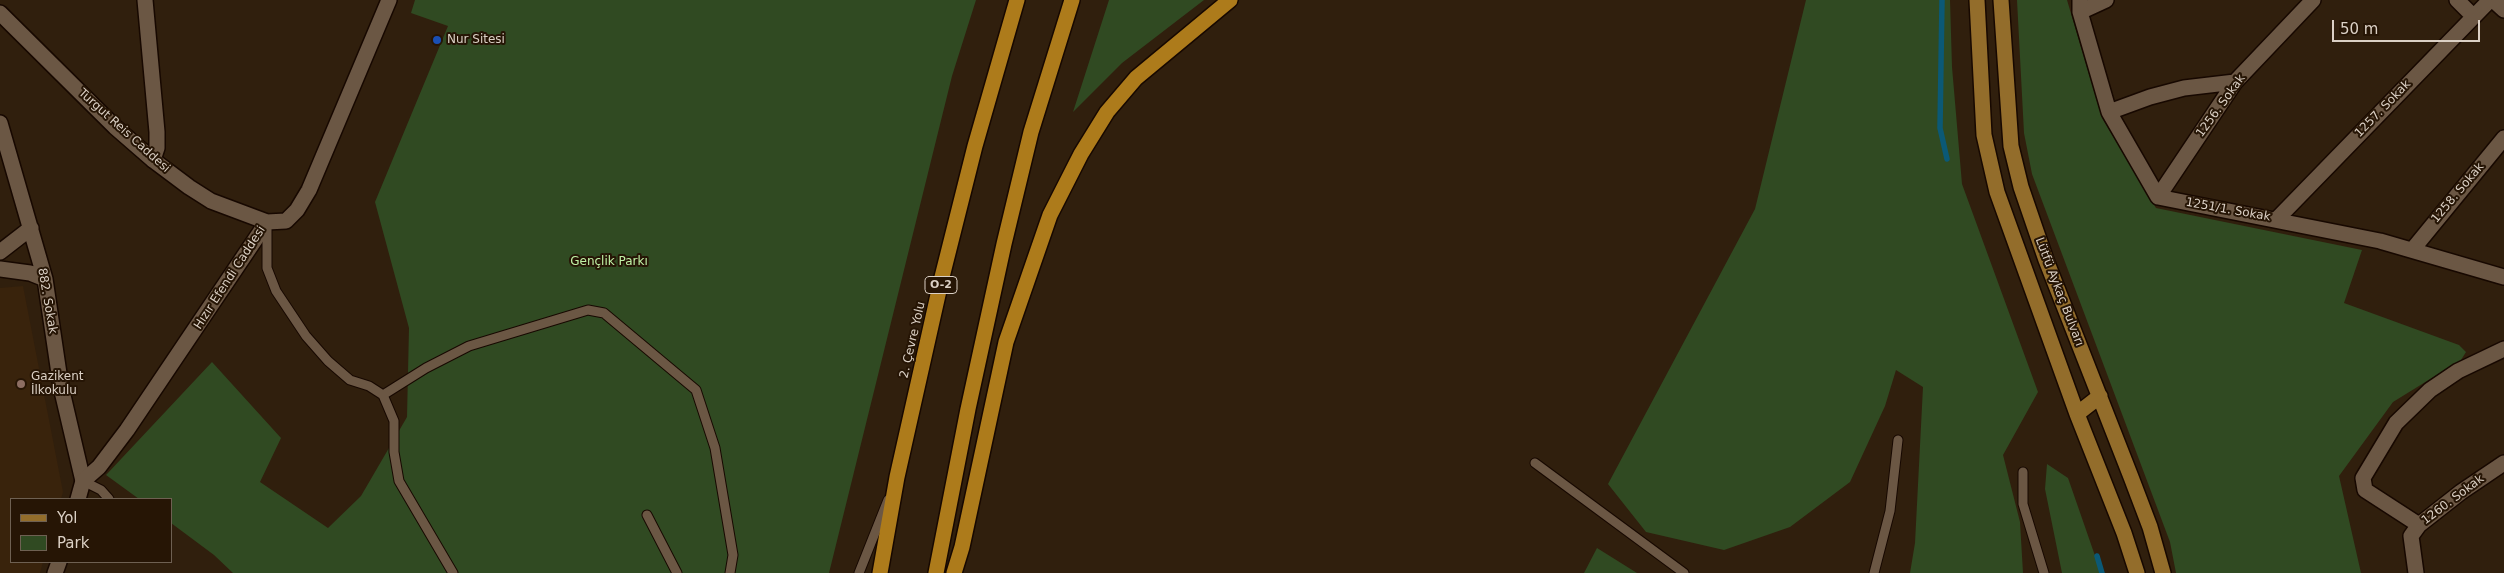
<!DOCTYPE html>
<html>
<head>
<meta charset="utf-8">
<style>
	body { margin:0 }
	#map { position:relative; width:2504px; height:573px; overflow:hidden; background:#301f0d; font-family:"DejaVu Sans",sans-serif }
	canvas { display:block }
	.legend { position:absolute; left:10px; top:498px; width:162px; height:65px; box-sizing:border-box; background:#261505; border:1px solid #6e6052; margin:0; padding:6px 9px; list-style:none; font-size:15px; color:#dbd0c5 }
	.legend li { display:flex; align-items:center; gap:10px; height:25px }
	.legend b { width:25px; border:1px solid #6e6052 }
	.scale { position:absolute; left:2332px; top:20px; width:148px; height:22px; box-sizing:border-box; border:2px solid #dbd0c5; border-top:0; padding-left:6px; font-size:15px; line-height:18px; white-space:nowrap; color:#dbd0c5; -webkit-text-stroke:4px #261505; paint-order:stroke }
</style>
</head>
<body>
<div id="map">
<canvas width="2504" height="573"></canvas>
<ul class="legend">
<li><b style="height:6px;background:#936d2b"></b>Yol</li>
<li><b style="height:14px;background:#304a22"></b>Park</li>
</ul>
<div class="scale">50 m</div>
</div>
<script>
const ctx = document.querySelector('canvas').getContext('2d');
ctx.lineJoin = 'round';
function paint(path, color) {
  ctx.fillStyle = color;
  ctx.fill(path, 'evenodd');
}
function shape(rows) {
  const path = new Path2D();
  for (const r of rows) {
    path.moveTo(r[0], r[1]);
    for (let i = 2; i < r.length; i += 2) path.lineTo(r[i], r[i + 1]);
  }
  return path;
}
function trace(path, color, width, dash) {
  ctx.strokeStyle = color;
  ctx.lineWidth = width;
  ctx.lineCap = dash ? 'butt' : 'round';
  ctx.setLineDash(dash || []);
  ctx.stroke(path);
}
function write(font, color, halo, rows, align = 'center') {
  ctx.font = font + ' "DejaVu Sans",sans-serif';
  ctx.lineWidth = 4;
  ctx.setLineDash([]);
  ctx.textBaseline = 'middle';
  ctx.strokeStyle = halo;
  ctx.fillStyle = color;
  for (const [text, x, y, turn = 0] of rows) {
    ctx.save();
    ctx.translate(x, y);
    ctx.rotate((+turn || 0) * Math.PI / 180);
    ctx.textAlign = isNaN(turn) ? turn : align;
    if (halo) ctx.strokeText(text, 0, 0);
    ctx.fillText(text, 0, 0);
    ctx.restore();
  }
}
paint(shape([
	[23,286,63,492,61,499,11,499,11,562,43,562,40,573,0,573,0,288]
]), '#39230c');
paint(shape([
	[415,0,976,0,952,76,829,573,233,573,214,555,171,523,171,499,139,499,106,475,212,362,281,438,260,482,328,528,361,496,407,417,409,328,375,202,448,26,411,13],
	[1109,0,1204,0,1122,63,1073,112],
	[1806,0,1950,0,1952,67,1962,184,2038,392,2003,455,2020,522,2023,573,1910,573,1915,543,1923,387,1896,370,1885,406,1850,482,1790,527,1724,550,1646,532,1608,484,1755,209],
	[2017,0,2067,0,2102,118,2156,208,2362,250,2344,303,2459,345,2466,352,2461,360,2393,402,2339,476,2361,573,2176,573,2170,542,2032,174,2024,133],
	[2047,464,2068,478,2101,573,2062,573,2045,489],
	[1597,548,1637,573,1584,573]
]), '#304a22');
trace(shape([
	[1942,0,1940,128,1947,159],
	[2097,556,2102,573]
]), '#0b5976', 5.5);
const service = shape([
	[267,225,267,268,276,291,306,336,328,361,350,380,369,386,383,395,394,421,394,452,399,481,453,573],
	[383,395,426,368,469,346,588,310,604,313,696,390,715,448,733,555,730,573],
	[1535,463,1684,573],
	[2023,472,2023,504,2044,573],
	[83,481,101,490,109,499],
	[647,515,677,573],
	[859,573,888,500],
	[1874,573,1890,511,1898,440]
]);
const minor = shape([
	[145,0,157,132,157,148,153,160],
	[2080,0,2080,12,2109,112,2158,197,2380,241,2504,277],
	[2457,0,2473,16],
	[2493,0,2504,10],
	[2080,12,2106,0],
	[2109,112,2150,97,2184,88,2235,82],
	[0,123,45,279,61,387,83,481],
	[2158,197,2235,82,2313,0],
	[2277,219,2490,0],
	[2413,249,2504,138],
	[0,252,31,228],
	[0,269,30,273,45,279],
	[2419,525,2365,490,2363,478,2396,423,2430,390,2458,371,2504,349],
	[2416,573,2411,536,2419,525,2461,492,2504,463]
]);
const tertiary = shape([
	[0,13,115,127,153,160,189,187,211,201,267,222,286,221,297,210,309,190,389,0],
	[78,499,83,481,99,467,127,430,267,222],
	[55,573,59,562]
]);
const primary = shape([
	[1977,0,1984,135,1997,192,2077,414,2124,533,2137,573],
	[2001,0,2011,146,2021,187,2046,260,2131,477,2150,527,2163,573],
	[2077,414,2100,396]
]);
const motorway = shape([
	[880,573,897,477,942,277,975,146,1017,0],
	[936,573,968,409,1004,244,1031,132,1072,0],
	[954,573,962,547,1006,342,1050,215,1081,154,1107,112,1136,78,1230,0]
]);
trace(service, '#170800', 11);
trace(minor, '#170800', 18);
trace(tertiary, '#170800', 18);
trace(primary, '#170800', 18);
trace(motorway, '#170800', 18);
trace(service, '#6b5744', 9);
trace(minor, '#6b5744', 15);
trace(tertiary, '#6b5744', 15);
trace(primary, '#936d2b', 15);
trace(motorway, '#ad7b1b', 15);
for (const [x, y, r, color] of [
	[437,40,5,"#1a4fb4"],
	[21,384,5,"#8d6e63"]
]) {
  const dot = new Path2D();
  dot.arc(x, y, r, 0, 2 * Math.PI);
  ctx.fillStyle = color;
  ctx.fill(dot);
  trace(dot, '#261505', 2);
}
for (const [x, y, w] of [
	[941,285,32]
]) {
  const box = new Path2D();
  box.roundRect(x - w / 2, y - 8.5, w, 17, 4);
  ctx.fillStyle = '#261505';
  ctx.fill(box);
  trace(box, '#dbd0c5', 1);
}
write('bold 11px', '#dbd0c5', null, [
	["O-2",941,285]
]);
write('12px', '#dbd0c5', '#261505', [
	["Nur Sitesi",447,40],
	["Gazikent",31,377],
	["İlkokulu",31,391]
], 'left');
write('12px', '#dbd0c5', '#261505', [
	["1256. Sokak",2221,106,-54],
	["1257. Sokak",2383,109,-46],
	["Turgut Reis Caddesi",124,131,42],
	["1258. Sokak",2458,193,-50],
	["1251/1. Sokak",2228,210,10],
	["Hızır Efendi Caddesi",230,278,-57],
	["Lütfü Aykaç Bulvarı",2059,292,69],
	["882. Sokak",47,301,80],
	["2. Çevre Yolu",913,340,-77],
	["1260. Sokak",2453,500,-37]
]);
write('12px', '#c0f2a6', '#261505', [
	["Gençlik Parkı",609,262]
]);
</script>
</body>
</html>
